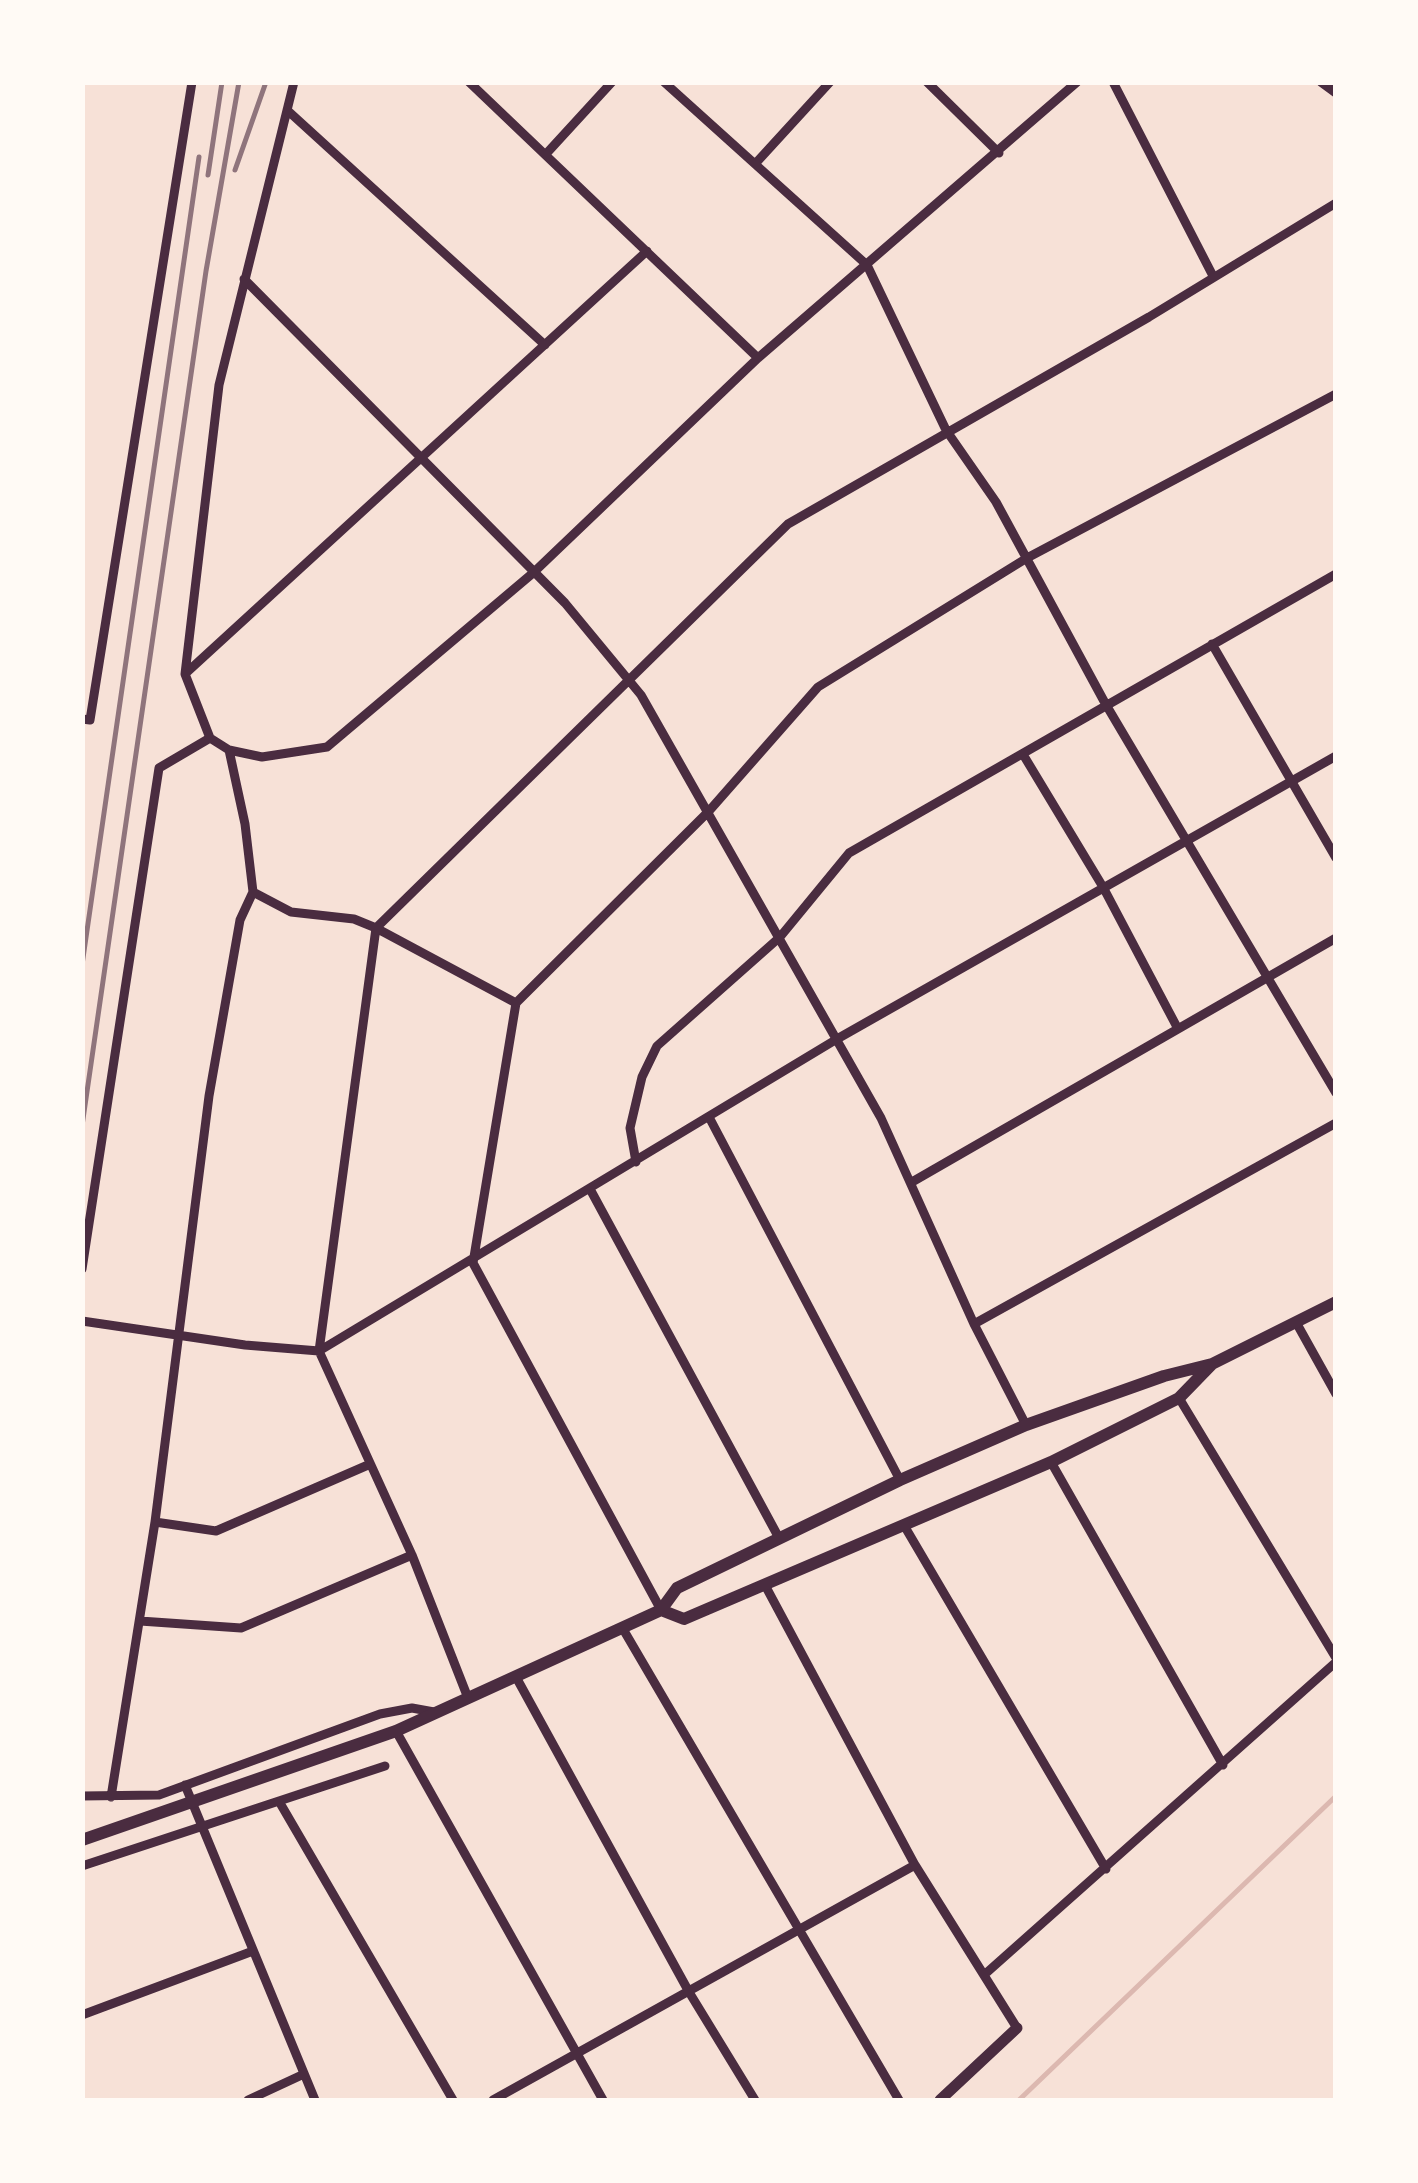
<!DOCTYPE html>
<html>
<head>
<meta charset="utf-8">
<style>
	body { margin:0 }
	#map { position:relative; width:1418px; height:2183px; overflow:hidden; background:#f7e1d7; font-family:"IBM Plex Sans",sans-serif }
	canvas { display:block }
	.frame { position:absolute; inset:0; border:85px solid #fffaf5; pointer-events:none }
</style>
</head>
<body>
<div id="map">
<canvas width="1418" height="2183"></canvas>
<div class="frame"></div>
</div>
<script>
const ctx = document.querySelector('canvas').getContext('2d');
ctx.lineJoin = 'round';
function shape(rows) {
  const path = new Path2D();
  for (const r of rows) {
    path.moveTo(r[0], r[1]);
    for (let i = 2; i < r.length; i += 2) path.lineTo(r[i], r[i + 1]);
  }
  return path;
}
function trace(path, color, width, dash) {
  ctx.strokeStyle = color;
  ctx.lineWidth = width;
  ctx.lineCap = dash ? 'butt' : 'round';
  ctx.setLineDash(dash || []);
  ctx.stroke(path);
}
trace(shape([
	[1019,2100,1336,1796]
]), '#dcb8b0', 5);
trace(shape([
	[469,82,758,358],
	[664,82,867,265,946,430,996,502,1105,703,1336,1093],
	[927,82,999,153],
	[1113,82,1213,276],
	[1321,82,1336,93],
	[287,110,545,345],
	[546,154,612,82],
	[755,164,830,82],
	[244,279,565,603,641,695,881,1118,974,1324,1026,1425],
	[1212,644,1336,858],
	[185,674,647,251],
	[82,719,90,720,192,82],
	[210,738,229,750,262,757,327,747,533,573,758,358,1077,82],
	[1024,756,1103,887,1178,1029],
	[253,892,291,912,354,919,376,928,516,1003],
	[709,1117,900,1480],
	[636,1162,630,1128,642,1077,657,1046,780,937,849,853,1336,574],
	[912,1182,1336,938],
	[590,1189,779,1538],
	[82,1269,159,768,210,738,185,674,219,385,294,82],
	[82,1321,245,1345,319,1351,837,1039,1336,756],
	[974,1324,1336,1123],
	[1297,1324,1336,1394],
	[1179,1398,1336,1658],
	[1051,1462,1223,1765],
	[155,1522,216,1531,368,1465],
	[905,1527,1106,1869],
	[765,1585,915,1865,1017,2028],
	[661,1610,473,1263,516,1003,709,811,818,687,1027,558,1336,394],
	[140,1621,241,1628,412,1555],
	[623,1629,899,2100],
	[516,1677,689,1992,755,2100],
	[468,1698,412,1555,319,1351,376,928,788,524,1149,317,1336,203],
	[396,1731,603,2100],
	[185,1785,315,2100],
	[82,1796,159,1795,380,1714,412,1708,434,1712],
	[111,1797,155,1522,209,1096,240,920,253,892,245,824,229,750],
	[280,1803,453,2100],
	[82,1866,385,1766],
	[984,1975,1336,1662],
	[82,2015,253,1951],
	[248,2100,304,2074],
	[493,2100,915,1865]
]), '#4a2c40', 9);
trace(shape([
	[940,2100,1017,2028]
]), '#4a2c40', 11);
trace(shape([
	[661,1610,684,1619,1051,1462,1179,1398,1212,1364,1336,1302],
	[82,1840,396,1731,661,1610,677,1588,900,1480,1026,1425,1164,1376,1212,1364]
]), '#4a2c40', 12);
trace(shape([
	[235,170,266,82],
	[208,175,222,82],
	[82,965,199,157],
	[82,1126,206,271,239,82]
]), '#8f747c', 5);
</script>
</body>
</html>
